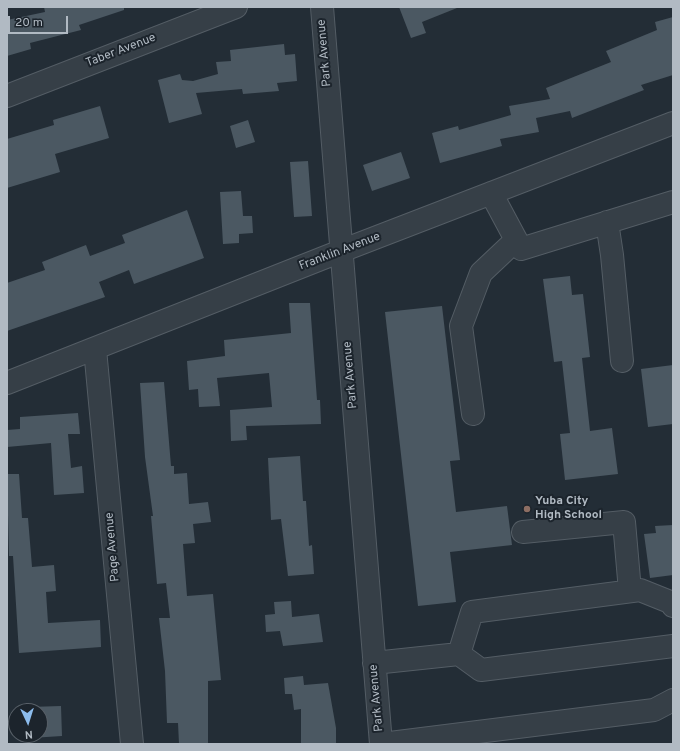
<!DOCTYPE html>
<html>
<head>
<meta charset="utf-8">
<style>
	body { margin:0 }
	#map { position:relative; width:680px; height:751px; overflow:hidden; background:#232d36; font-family:Overpass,sans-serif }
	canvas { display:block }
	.frame { position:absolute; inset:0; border:8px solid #b1bac3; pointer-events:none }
	.north { position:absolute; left:8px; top:703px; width:40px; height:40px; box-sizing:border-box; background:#1c242c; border:1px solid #586068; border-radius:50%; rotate:176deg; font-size:11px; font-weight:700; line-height:16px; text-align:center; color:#b1bac3 }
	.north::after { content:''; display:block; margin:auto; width:14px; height:18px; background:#8cbced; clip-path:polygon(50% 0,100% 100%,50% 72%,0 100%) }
	.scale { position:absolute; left:8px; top:16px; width:60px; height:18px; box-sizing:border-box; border:2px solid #b1bac3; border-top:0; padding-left:5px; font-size:12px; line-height:14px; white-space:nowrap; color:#b1bac3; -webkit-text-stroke:3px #1c242c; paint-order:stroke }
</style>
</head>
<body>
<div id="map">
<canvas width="680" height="751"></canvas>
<div class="frame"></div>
<div class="north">N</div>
<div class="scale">20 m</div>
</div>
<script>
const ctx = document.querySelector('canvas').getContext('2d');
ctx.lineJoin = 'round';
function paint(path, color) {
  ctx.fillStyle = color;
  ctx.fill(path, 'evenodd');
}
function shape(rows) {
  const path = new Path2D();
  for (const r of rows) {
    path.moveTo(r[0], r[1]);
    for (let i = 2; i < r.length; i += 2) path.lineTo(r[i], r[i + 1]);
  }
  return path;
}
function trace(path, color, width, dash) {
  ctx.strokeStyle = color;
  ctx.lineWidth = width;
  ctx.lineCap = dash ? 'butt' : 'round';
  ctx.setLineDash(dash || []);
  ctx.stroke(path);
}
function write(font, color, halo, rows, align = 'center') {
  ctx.font = font + ' Overpass,sans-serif';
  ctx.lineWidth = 4;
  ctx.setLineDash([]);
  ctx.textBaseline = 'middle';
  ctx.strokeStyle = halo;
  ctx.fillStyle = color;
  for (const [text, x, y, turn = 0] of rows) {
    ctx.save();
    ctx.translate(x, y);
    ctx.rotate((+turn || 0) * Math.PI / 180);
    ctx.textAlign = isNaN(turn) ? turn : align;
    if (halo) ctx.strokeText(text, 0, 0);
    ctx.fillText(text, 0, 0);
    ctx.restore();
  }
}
paint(shape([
	[44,7,124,7,124,10,79,25,81,30,30,43,31,49,7,56,7,20,45,12],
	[399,7,457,7,457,8,422,22,426,33,411,38],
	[673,17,673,75,641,85,644,90,572,118,570,111,536,118,539,132,500,139,502,146,440,163,432,133,458,126,459,130,511,115,509,106,550,99,546,88,611,62,606,51,657,30,655,22],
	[284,44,285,55,295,54,297,81,277,83,279,91,243,94,242,89,196,93,202,114,169,123,158,80,180,74,182,80,193,81,218,74,216,62,231,61,230,50],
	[100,106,109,138,55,154,60,172,7,188,7,139,54,125,53,120],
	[248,120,255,142,236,148,230,126],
	[401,152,410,178,372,191,363,165],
	[308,161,312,216,294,217,290,162],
	[241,191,243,216,252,216,253,233,239,234,239,243,223,244,220,192],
	[187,210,204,258,134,284,129,270,99,282,105,297,7,331,7,283,45,270,42,262,86,245,90,256,125,243,122,235],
	[570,276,572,295,583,294,590,357,582,358,590,431,612,428,618,474,565,480,560,434,570,433,562,361,554,362,543,279],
	[289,303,310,303,317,400,320,400,321,424,246,426,247,440,231,441,230,410,272,407,269,373,217,378,220,406,199,407,198,389,189,390,187,361,225,356,224,340,291,333],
	[442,306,460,460,450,461,456,512,507,506,512,545,450,552,456,602,418,606,385,312],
	[673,365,673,424,648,427,641,369],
	[164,382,171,466,174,466,174,474,187,473,189,504,208,502,211,522,193,524,195,543,183,544,187,596,213,594,221,680,208,681,208,744,179,744,178,723,167,723,165,671,159,618,170,618,166,583,157,584,151,516,153,516,145,457,140,383],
	[78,413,80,434,68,434,71,468,82,466,84,493,54,495,51,443,7,447,7,430,20,429,20,417],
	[300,456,303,501,306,501,309,546,312,545,314,574,288,576,281,519,271,520,268,458],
	[7,474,19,474,22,518,28,518,32,567,54,565,56,591,46,592,48,623,100,620,101,647,19,653,13,556,9,556],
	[673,525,673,575,650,578,644,534,656,533,655,526],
	[291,601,292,617,319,614,323,642,283,646,280,631,266,632,265,615,275,614,274,602],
	[303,676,304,685,328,683,336,728,336,744,301,744,301,709,294,710,292,694,285,694,284,678],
	[61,706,62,736,31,738,31,735,40,735,40,711,29,711,29,707]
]), '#4b5862');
const minor = shape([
	[322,7,381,744],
	[7,96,236,7],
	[491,193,521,249,673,202],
	[607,222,612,255,622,361],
	[95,349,132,744],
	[7,383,341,251,673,123],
	[473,414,461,326,481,273,516,240],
	[523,532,624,522,630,591],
	[459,654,481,670,673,646],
	[374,663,459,654,472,612,640,590,670,602,673,606],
	[382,744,654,710,673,700]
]);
trace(minor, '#545d65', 24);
trace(minor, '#363f47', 22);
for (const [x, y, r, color] of [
	[527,509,4,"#8d6e63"]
]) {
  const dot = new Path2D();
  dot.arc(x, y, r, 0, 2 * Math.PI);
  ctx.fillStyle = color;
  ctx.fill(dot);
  trace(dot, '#1c242c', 1.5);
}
write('12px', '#b1bac3', '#1c242c', [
	["Taber Avenue",121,51,-21],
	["Park Avenue",325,53,-95],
	["Franklin Avenue",340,252,-21],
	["Park Avenue",351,375,-95],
	["Page Avenue",113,547,-95],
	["Park Avenue",377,698,-95]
]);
write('bold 12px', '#b1bac3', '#1c242c', [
	["Yuba City",535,502],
	["High School",535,516]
], 'left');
</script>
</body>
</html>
